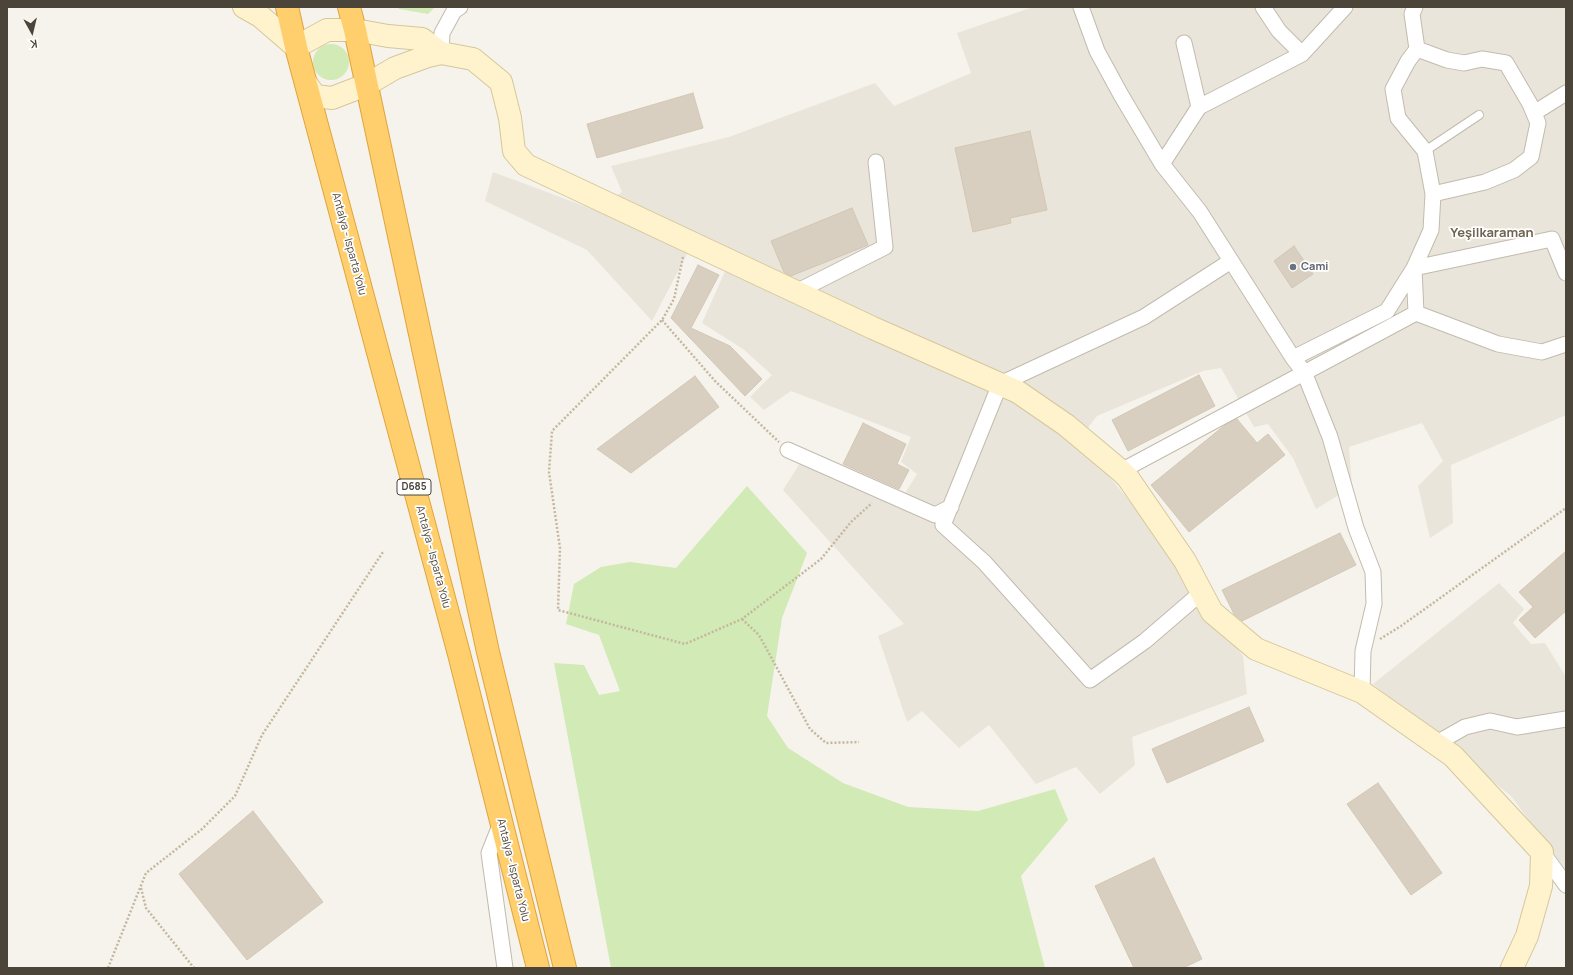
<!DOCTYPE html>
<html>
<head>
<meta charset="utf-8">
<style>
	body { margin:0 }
	#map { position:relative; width:1573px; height:975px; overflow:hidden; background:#f6f3ec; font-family:Manrope,sans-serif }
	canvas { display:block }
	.frame { position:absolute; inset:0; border:8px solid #4b4439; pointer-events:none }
	.north { position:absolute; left:12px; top:12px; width:40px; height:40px; -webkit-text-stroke:3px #fff; paint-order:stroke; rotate:172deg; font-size:11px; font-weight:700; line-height:16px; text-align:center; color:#4b4439 }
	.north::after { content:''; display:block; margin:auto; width:14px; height:18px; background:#4b4439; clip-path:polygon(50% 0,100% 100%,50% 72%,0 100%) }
</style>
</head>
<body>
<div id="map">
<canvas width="1573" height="975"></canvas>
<div class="frame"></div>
<div class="north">K</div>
</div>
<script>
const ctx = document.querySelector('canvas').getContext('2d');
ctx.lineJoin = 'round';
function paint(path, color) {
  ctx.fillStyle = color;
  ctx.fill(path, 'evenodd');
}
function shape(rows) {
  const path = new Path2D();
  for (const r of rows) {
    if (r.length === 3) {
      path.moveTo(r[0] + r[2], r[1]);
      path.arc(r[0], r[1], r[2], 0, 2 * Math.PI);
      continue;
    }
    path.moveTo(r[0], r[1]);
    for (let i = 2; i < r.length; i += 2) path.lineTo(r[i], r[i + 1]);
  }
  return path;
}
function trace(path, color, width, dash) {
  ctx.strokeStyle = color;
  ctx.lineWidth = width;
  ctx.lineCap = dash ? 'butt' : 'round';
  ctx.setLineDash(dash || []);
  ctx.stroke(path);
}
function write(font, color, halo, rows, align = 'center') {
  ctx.font = font + ' Manrope,sans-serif';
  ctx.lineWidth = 3.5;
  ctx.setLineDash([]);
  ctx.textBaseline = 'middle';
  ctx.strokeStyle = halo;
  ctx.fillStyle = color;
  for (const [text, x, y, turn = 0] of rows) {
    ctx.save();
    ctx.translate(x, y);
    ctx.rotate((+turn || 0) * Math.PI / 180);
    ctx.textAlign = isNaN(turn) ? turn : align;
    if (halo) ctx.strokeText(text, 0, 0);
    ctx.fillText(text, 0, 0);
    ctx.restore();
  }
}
paint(shape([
	[1033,7,1566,7,1566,415,1451,465,1453,523,1430,538,1418,486,1443,461,1422,423,1349,447,1352,487,1316,509,1293,458,1268,424,1254,427,1221,368,1203,371,1097,416,1074,445,1103,469,1145,520,1189,584,1243,656,1247,694,1132,737,1135,765,1100,794,1076,767,1036,784,989,725,959,748,922,711,907,722,878,636,904,624,783,490,802,460,899,503,917,474,901,462,911,437,791,391,764,410,750,397,772,375,743,349,702,323,734,251,697,235,652,321,587,250,485,201,493,172,595,210,622,192,611,166,729,137,875,83,894,106,971,73,957,33],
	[1499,583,1524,609,1513,623,1531,644,1545,643,1566,677,1566,870,1511,796,1373,684]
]), '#eae5da');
paint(shape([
	[398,7,435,7,428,14,399,9],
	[331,62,18],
	[747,486,807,553,782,618,767,716,788,748,843,783,908,807,978,811,1055,789,1068,820,1021,876,1045,968,611,968,554,663,584,665,599,695,620,691,599,635,566,624,574,584,601,567,630,562,676,568]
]), '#d2eab5');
const building = shape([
	[693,93,703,128,597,158,587,124,693,93],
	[1030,131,1047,210,1010,218,1011,223,973,232,955,148,1030,131],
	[852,208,868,245,791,276,784,272,771,241,852,208],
	[1294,246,1313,274,1292,288,1274,261,1294,246],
	[698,265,719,275,691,328,730,346,762,379,745,396,671,318,698,265],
	[1199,375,1215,406,1128,451,1112,420,1199,375],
	[695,376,719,407,631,473,597,449,695,376],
	[1237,419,1257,443,1268,434,1285,455,1189,532,1151,485,1225,425,1237,419],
	[863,423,906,444,897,464,909,470,899,489,843,464,863,423],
	[1340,533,1356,565,1242,621,1234,614,1222,590,1340,533],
	[1566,551,1566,611,1535,638,1519,620,1533,607,1519,592,1566,551],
	[1249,707,1264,741,1167,783,1152,749,1249,707],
	[1378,783,1442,873,1411,895,1347,804,1378,783],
	[253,811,323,902,247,960,179,874,253,811],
	[1154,858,1202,959,1183,968,1134,968,1095,886,1154,858]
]);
paint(building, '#d8cfc1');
trace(building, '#d3c7b4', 1);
const lane = shape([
	[1425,151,1479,115]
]);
const street = shape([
	[1081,7,1097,51,1121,95,1162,164,1200,212,1293,358,1304,372,1330,437,1356,528,1373,572,1374,604,1363,651,1362,692],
	[1263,7,1279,31,1302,54],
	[1415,7,1412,14,1417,49,1408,61,1393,89,1398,118,1425,151,1433,194,1431,230,1414,268,1416,313],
	[1184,43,1199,107],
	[1417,49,1447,60,1464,63,1482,59,1506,63,1530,104,1538,123,1531,157,1514,170,1485,182,1433,194],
	[441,53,442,33,454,11,460,7],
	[1534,113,1566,93],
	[1162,164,1199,107,1302,54,1345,7],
	[796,292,885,247,876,162],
	[1293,358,1387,311,1414,268,1552,239,1566,273],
	[788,450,935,515,951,507],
	[1121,471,1416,313,1498,344,1542,352,1566,344],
	[1202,592,1145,641,1090,680,984,562,943,525,1000,384,1144,317,1231,261],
	[1435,744,1465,727,1490,721,1517,727,1566,719],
	[501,823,489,853,505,968],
	[1542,852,1566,885]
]);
const secondary = shape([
	[244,7,260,16,296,47,327,30,355,30,388,36,422,39,441,53,428,56,395,68,366,85,332,98,315,96,306,83],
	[441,53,473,59,501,82,510,118,514,151,526,165,873,328,1018,392,1066,425,1121,471,1128,478,1185,561,1212,612,1256,649,1362,692,1453,756,1542,852,1541,886,1527,936,1512,968]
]);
const highway = shape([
	[287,7,296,47,459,654,538,968],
	[349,7,355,30,488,652,565,968]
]);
trace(lane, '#c2bbae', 10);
trace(street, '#c2bbae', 17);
trace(secondary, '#d6c79b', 24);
trace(highway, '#e0a43c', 24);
trace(shape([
	[683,257,674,299,662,320,552,431,549,472,560,548,558,610,685,644,742,619,821,559,851,522,872,503],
	[662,320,715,381,779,442],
	[742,619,759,635,810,729,826,743,859,742],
	[1380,639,1401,626,1566,508],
	[141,888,146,908,194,968],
	[108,968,146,873,202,829,235,796,262,735,383,552]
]), '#c4b79f', 2.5, [2, 2]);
trace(lane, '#fff', 8);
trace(street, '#fff', 15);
trace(secondary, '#fff3cd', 22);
trace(highway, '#ffcf6e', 22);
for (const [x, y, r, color] of [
	[1293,267,4,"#6b7280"]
]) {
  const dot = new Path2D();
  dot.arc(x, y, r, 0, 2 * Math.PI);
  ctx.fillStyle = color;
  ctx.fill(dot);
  trace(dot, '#fff', 1.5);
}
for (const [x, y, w] of [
	[414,487,34]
]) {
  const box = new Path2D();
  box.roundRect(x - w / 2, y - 8, w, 16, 3);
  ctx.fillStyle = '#fff';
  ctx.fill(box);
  trace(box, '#4b4439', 1);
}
write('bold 10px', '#4b4439', null, [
	["D685",414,487]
]);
write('11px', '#4b4439', '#fff', [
	["Antalya - Isparta Yolu",349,244,75],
	["Antalya - Isparta Yolu",433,557,75],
	["Antalya - Isparta Yolu",513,870,76]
]);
write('bold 11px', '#5b616d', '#fff', [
	["Cami",1301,267]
], 'left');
write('bold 13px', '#6e6250', '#fff', [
	["Yeşilkaraman",1492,233]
]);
</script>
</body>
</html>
